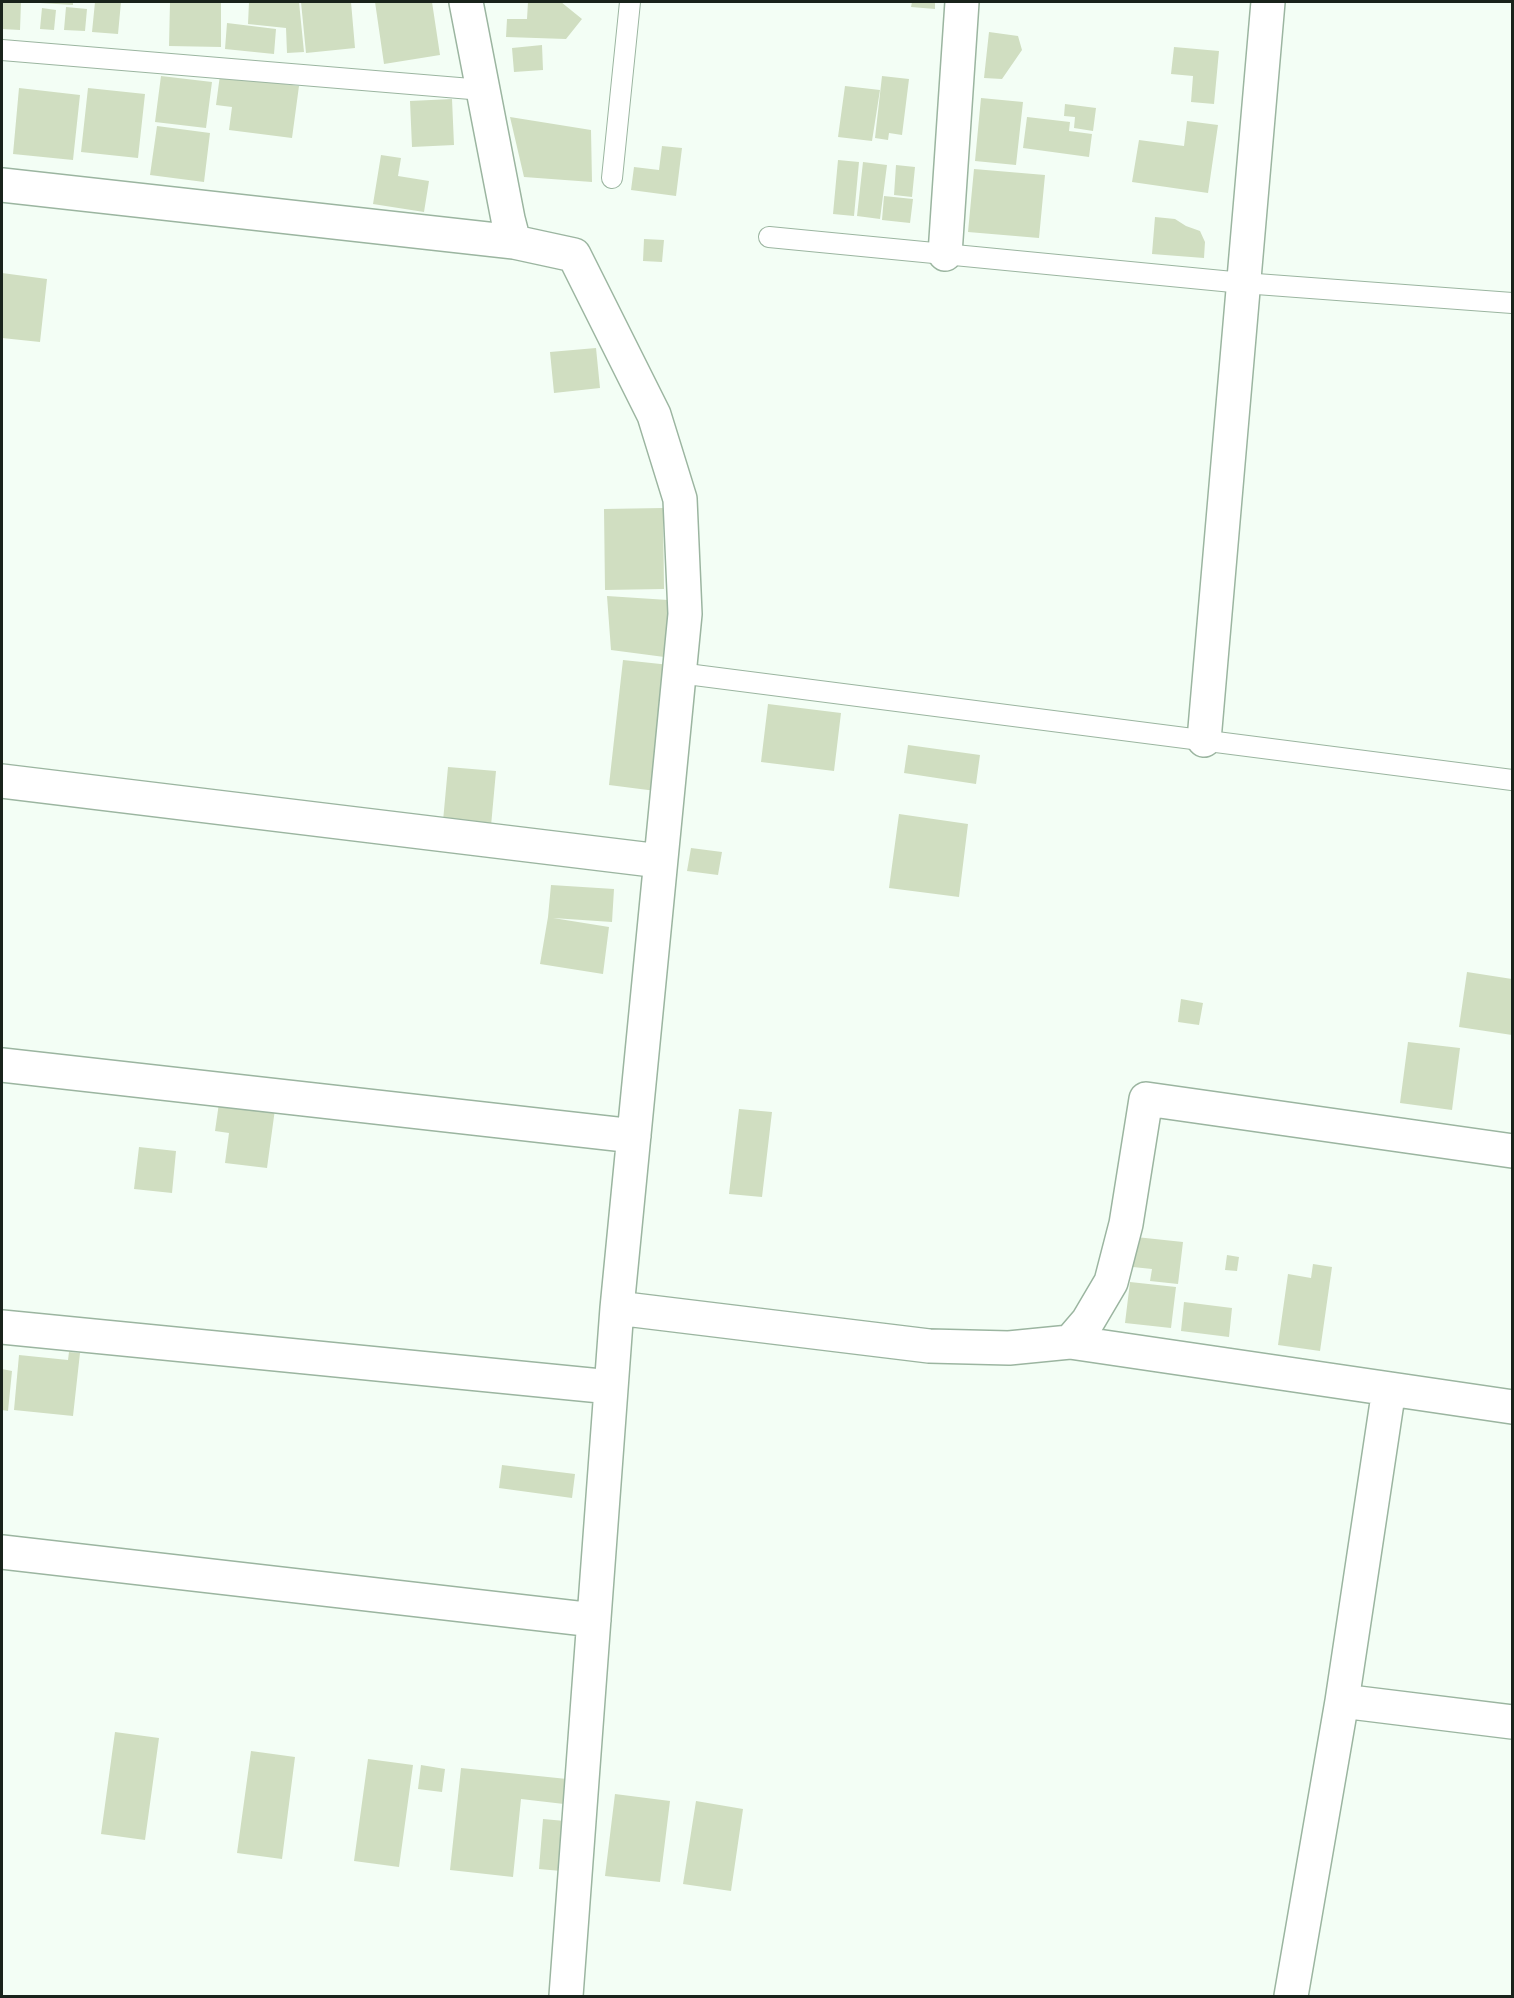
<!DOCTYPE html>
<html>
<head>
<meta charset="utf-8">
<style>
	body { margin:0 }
	#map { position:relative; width:1514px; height:1998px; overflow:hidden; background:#f3fef5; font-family:Cabin,sans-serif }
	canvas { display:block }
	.frame { position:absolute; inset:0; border:3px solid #19231b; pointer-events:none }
</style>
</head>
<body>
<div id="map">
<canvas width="1514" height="1998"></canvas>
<div class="frame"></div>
</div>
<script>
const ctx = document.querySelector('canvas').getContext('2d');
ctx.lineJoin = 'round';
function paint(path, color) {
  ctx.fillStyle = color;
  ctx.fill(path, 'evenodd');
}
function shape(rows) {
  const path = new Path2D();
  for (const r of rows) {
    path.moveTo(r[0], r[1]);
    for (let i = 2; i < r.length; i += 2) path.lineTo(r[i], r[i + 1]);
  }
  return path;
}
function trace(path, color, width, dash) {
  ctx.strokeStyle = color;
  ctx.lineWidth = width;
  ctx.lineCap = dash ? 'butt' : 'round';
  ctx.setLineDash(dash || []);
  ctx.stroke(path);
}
paint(shape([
	[2,2,21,2,20,30,2,29],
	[40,2,73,2,73,5,40,3],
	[95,2,121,2,118,34,92,32],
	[170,2,221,2,221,47,169,46],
	[249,2,299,2,304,52,287,53,286,28,248,24],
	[301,2,351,2,355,48,306,53],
	[375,2,432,2,440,55,384,64],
	[528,2,561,2,582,19,566,39,506,37,507,19,527,19],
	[912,2,935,2,935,9,911,7],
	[66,7,87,9,85,31,64,30],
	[42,8,56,10,54,30,40,29],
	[227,23,276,29,274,54,225,49],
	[989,32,1018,36,1022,50,1002,79,984,78],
	[542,45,543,70,514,72,512,48],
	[1174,47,1219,51,1214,104,1191,102,1193,76,1171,74],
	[220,75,299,86,292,138,229,130,232,107,216,105],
	[161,76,212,82,206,128,155,122],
	[882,76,909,79,902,135,889,133,888,140,875,138],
	[845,86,880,90,872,141,838,137],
	[19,88,80,95,73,160,13,154],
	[88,88,145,94,138,158,81,152],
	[981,98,1023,102,1016,165,975,161],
	[452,99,454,145,412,147,410,101],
	[1065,104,1096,108,1093,131,1074,128,1075,117,1064,116],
	[510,117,591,130,592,182,524,177],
	[1027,117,1070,122,1069,131,1092,134,1089,157,1023,148],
	[1187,121,1218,125,1208,193,1132,182,1139,140,1184,146],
	[157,126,210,133,204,182,150,175],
	[662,146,682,148,676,196,631,190,634,167,659,170],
	[381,155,401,158,398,176,429,181,424,212,373,204],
	[838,160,859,162,854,216,833,214],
	[863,162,887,165,880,219,857,216],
	[896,165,915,167,912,197,894,195],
	[974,169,1045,175,1039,238,968,232],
	[884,196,913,199,910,223,882,220],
	[1155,217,1175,219,1186,226,1200,231,1205,242,1204,258,1152,254],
	[644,239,664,240,662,262,643,261],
	[2,273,47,279,40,342,2,338],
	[596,348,600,388,554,393,550,352],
	[663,508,664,589,605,590,604,509],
	[607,596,668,600,672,658,611,650],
	[623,660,670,665,656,791,609,785],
	[768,704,841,713,834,771,761,762],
	[908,745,980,755,976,784,904,773],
	[448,767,496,771,491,826,443,821],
	[899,814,968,824,959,897,889,888],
	[691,848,722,852,718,875,687,871],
	[551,885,614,889,612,922,553,918,609,927,603,974,540,964,548,917],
	[1467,972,1512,979,1512,1035,1459,1027],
	[1181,999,1203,1003,1199,1025,1178,1022],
	[1408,1042,1460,1048,1452,1110,1400,1103],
	[219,1103,275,1109,267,1168,225,1163,229,1133,215,1131],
	[739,1109,772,1112,762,1197,729,1194],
	[139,1147,176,1151,172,1193,134,1189],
	[1136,1237,1183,1242,1178,1284,1150,1281,1152,1269,1133,1267],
	[1227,1255,1239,1257,1237,1271,1225,1270],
	[1313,1264,1332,1267,1320,1351,1278,1345,1288,1274,1311,1278],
	[1130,1282,1176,1287,1171,1328,1125,1323],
	[1184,1302,1232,1308,1229,1337,1181,1331],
	[69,1352,80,1353,73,1416,14,1410,19,1355,68,1360],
	[2,1369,12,1371,8,1411,2,1410],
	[502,1465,575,1474,572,1498,499,1488],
	[115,1732,159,1738,145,1840,101,1834],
	[251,1751,295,1757,282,1859,237,1853],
	[368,1759,413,1765,399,1867,354,1861],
	[421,1765,445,1769,442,1792,418,1789],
	[461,1768,567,1779,564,1804,521,1799,513,1877,450,1870],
	[615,1794,670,1801,660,1882,605,1876],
	[696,1801,743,1809,731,1891,683,1884],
	[543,1819,565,1821,561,1871,539,1869]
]), '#d0dec1');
const service = shape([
	[2,50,483,90],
	[612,178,630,2],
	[769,237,1243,283,1512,303],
	[679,673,1512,780]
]);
const minor = shape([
	[2,185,514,242,508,219,466,2],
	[514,242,574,255,654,415,680,499,685,614,617,1308,566,1996],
	[945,254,962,2],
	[1204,740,1268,2],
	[2,781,660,861],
	[2,1065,634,1136],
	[617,1308,929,1346,1009,1348,1070,1342,1088,1321,1111,1282,1126,1224,1146,1099,1512,1151],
	[2,1327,611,1387],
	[1070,1342,1512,1407],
	[2,1552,594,1620],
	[1342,1701,1512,1722],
	[1291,1996,1342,1701,1389,1389]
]);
trace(service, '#9bb5a0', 22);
trace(minor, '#9bb5a0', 36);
trace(service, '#fff', 20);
trace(minor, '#fff', 33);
</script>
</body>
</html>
